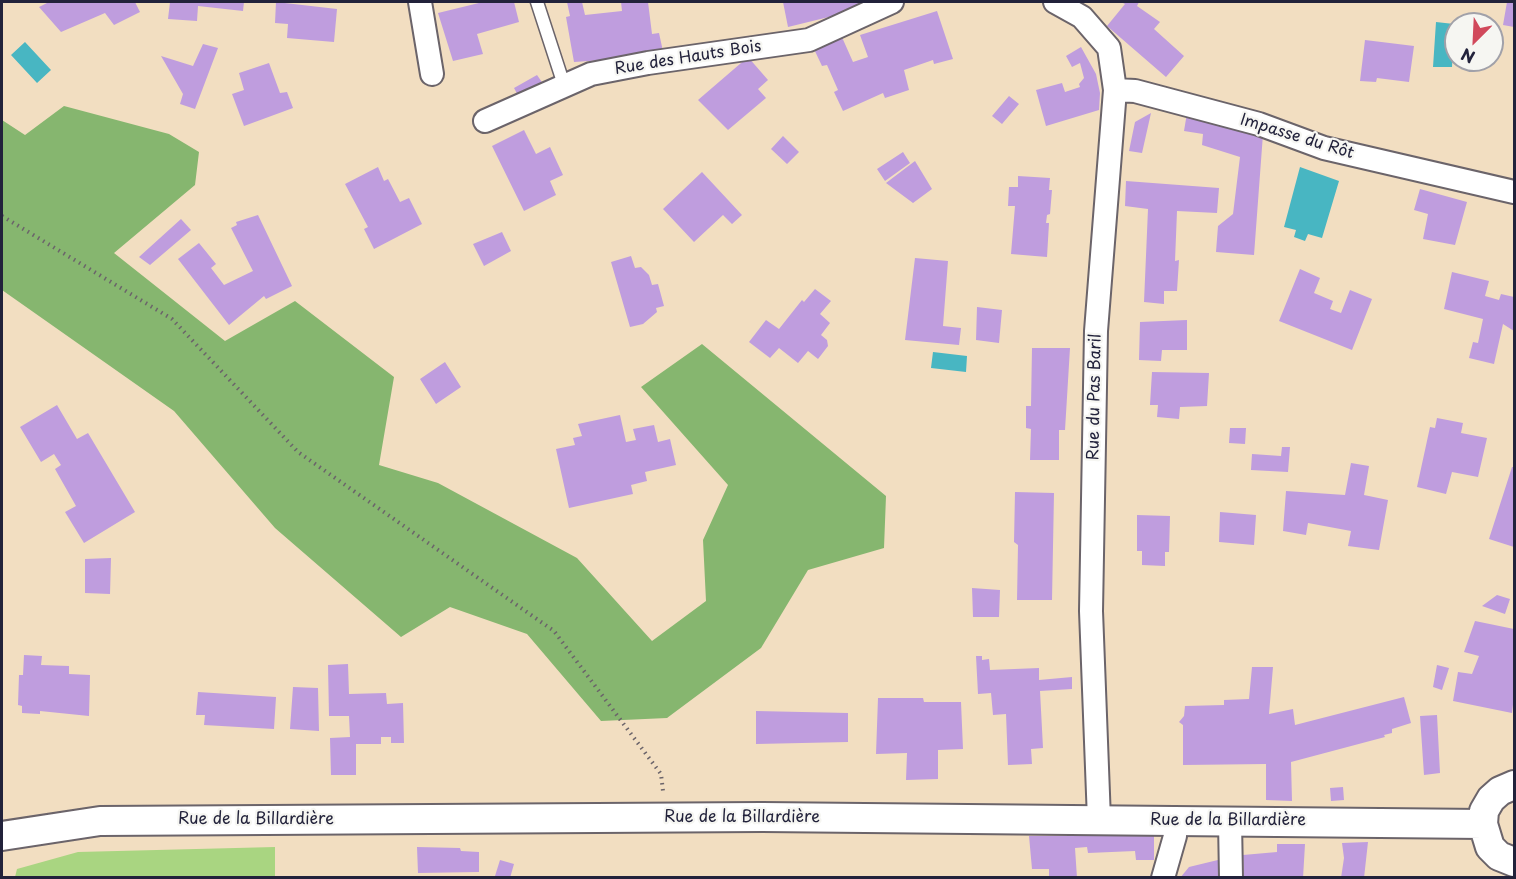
<!DOCTYPE html>
<html>
<head>
<meta charset="utf-8">
<style>
	body { margin:0 }
	#map { position:relative; width:1516px; height:879px; overflow:hidden; background:#f2dec1; font-family:"Playpen Sans",sans-serif }
	canvas { display:block }
	.frame { position:absolute; inset:0; border:3px solid #22223b; pointer-events:none }
	.north { position:absolute; left:1444px; top:12px; width:60px; height:60px; box-sizing:border-box; background:#f6f6f2; border:2px solid #a1a1a9; border-radius:50%; rotate:204deg; font-size:16px; font-weight:700; line-height:24px; text-align:center; color:#22223b }
	.north::after { content:''; display:block; margin:auto; width:21px; height:27px; background:#d1495b; clip-path:polygon(50% 0,100% 100%,50% 72%,0 100%) }
</style>
</head>
<body>
<div id="map">
<canvas width="1516" height="879"></canvas>
<div class="frame"></div>
<div class="north">N</div>
</div>
<script>
const ctx = document.querySelector('canvas').getContext('2d');
ctx.lineJoin = 'round';
function paint(path, color) {
  ctx.fillStyle = color;
  ctx.fill(path, 'evenodd');
}
function shape(rows) {
  const path = new Path2D();
  for (const r of rows) {
    path.moveTo(r[0], r[1]);
    for (let i = 2; i < r.length; i += 2) path.lineTo(r[i], r[i + 1]);
  }
  return path;
}
function trace(path, color, width, dash) {
  ctx.strokeStyle = color;
  ctx.lineWidth = width;
  ctx.lineCap = dash ? 'butt' : 'round';
  ctx.setLineDash(dash || []);
  ctx.stroke(path);
}
function write(font, color, halo, rows, align = 'center') {
  ctx.font = font + ' "Playpen Sans",sans-serif';
  ctx.lineWidth = 4.5;
  ctx.setLineDash([]);
  ctx.textBaseline = 'middle';
  ctx.strokeStyle = halo;
  ctx.fillStyle = color;
  for (const [text, x, y, turn = 0] of rows) {
    ctx.save();
    ctx.translate(x, y);
    ctx.rotate((+turn || 0) * Math.PI / 180);
    ctx.textAlign = isNaN(turn) ? turn : align;
    if (halo) ctx.strokeText(text, 0, 0);
    ctx.fillText(text, 0, 0);
    ctx.restore();
  }
}
paint(shape([
	[275,847,275,877,15,877,17,869,78,852]
]), '#a9d581');
paint(shape([
	[64,106,169,134,199,152,195,185,114,253,225,341,295,301,394,377,379,465,438,483,577,558,652,641,706,601,703,540,728,485,641,387,702,344,886,496,884,548,808,570,761,648,667,718,601,721,527,634,450,607,401,637,275,528,174,411,2,290,2,120,25,135]
]), '#86b66f');
paint(shape([
	[1436,22,1454,24,1452,67,1433,67],
	[25,42,51,70,37,83,11,55],
	[1300,167,1339,181,1322,238,1308,234,1305,241,1294,237,1296,230,1284,227],
	[933,352,967,356,966,372,931,368]
]), '#48b6c2');
paint(shape([
	[49,2,135,2,140,12,114,25,105,13,61,32,39,7],
	[170,2,244,2,243,11,198,6,197,21,168,19],
	[276,2,337,9,334,42,287,38,288,24,275,23],
	[483,2,514,2,519,22,477,34,483,54,453,61,438,13],
	[567,2,582,2,585,15,622,11,621,2,648,2,652,34,659,33,664,56,574,62,566,17,570,16],
	[783,2,864,2,841,14,788,27],
	[1121,2,1139,2,1137,6,1160,22,1154,29,1184,56,1166,77,1107,26,1125,4],
	[1507,2,1514,3,1514,27,1503,25],
	[937,11,953,59,934,64,933,60,904,70,909,90,885,98,883,93,843,111,834,92,838,90,827,65,822,66,813,47,841,35,853,62,868,57,860,35],
	[1365,40,1414,46,1409,82,1377,78,1376,82,1360,81],
	[203,44,218,48,195,109,180,104,183,94,161,56,193,66],
	[1081,47,1096,74,1100,93,1099,110,1046,126,1036,90,1062,83,1065,92,1080,87,1079,84,1084,78,1080,63,1072,67,1066,56],
	[748,57,768,80,758,89,766,98,728,130,698,100],
	[269,63,280,93,287,92,293,108,244,126,232,94,244,90,239,73],
	[537,75,546,88,521,101,514,88],
	[1009,96,1019,104,1002,124,992,116],
	[1151,113,1142,153,1129,151,1135,122],
	[1187,113,1263,134,1254,255,1216,252,1218,226,1233,214,1240,157,1202,145,1203,134,1184,131],
	[524,130,536,154,550,147,563,175,550,181,556,195,524,211,492,146],
	[783,136,799,152,787,164,771,149],
	[903,152,910,163,885,181,877,169],
	[915,161,932,189,913,203,886,183],
	[378,167,384,181,388,179,400,202,409,198,422,224,374,249,364,229,368,227,345,184],
	[702,172,742,215,732,224,723,215,694,242,663,209],
	[1018,176,1050,178,1049,190,1052,190,1050,214,1047,215,1046,223,1049,223,1047,257,1011,254,1015,206,1008,206,1009,187,1018,187],
	[1126,181,1219,188,1217,213,1177,211,1175,261,1179,260,1177,291,1164,291,1164,304,1144,302,1148,209,1125,206],
	[1420,189,1467,202,1455,245,1423,239,1428,214,1414,210],
	[258,215,292,286,266,299,264,296,229,325,178,259,199,243,216,264,211,268,224,285,253,271,231,228,237,225,236,222],
	[181,219,191,230,150,265,139,257],
	[502,232,511,251,484,266,473,244],
	[631,256,635,268,641,267,649,275,652,285,658,284,664,306,656,308,657,312,643,324,630,327,611,262],
	[915,258,948,261,943,326,961,328,959,345,905,340],
	[1300,269,1320,278,1314,293,1333,301,1330,309,1341,313,1350,290,1372,299,1352,350,1279,321],
	[1452,272,1489,281,1485,296,1499,300,1501,294,1514,297,1514,331,1503,324,1494,364,1469,358,1473,342,1478,343,1483,319,1444,309],
	[815,289,831,301,820,314,830,323,821,335,827,340,828,346,818,359,808,351,798,363,779,348,770,358,749,342,766,320,779,329,802,300,804,302],
	[977,307,1002,310,999,343,976,340],
	[1187,320,1187,350,1162,350,1161,361,1139,360,1140,322],
	[1032,348,1070,348,1065,430,1059,430,1059,460,1030,460,1031,429,1026,428,1026,406,1031,406],
	[445,362,461,387,436,404,420,379],
	[1152,372,1209,373,1207,406,1180,407,1179,419,1157,417,1158,405,1150,405],
	[57,405,77,439,88,433,135,512,84,543,65,512,76,506,55,469,61,465,54,454,41,462,20,427],
	[620,415,626,442,636,440,633,429,654,425,658,442,670,439,676,465,645,472,647,481,631,485,633,494,569,508,556,449,575,445,573,438,582,436,578,424],
	[1437,418,1463,423,1461,433,1487,438,1478,477,1452,472,1446,494,1417,487,1430,427,1435,428],
	[1230,428,1246,428,1245,444,1229,443],
	[1282,447,1290,447,1288,472,1251,470,1252,454,1281,456],
	[1351,463,1369,466,1364,495,1388,500,1379,550,1348,546,1351,531,1308,523,1306,535,1283,531,1286,491,1345,495],
	[1512,467,1514,467,1514,547,1489,539],
	[1015,492,1054,493,1052,600,1017,600,1018,545,1014,542],
	[1220,512,1256,515,1254,545,1219,542],
	[1137,515,1170,516,1169,552,1165,552,1165,566,1142,565,1142,551,1137,551],
	[111,558,110,594,85,593,85,559],
	[972,588,1000,590,999,617,973,617],
	[1497,595,1510,599,1505,614,1482,606],
	[1475,621,1514,629,1514,696,1512,713,1453,701,1458,672,1472,674,1479,656,1464,652],
	[24,655,42,656,41,665,69,666,69,674,90,675,89,716,40,711,40,714,22,713,22,706,18,705,19,675,23,675],
	[976,656,982,656,982,660,989,659,990,670,1039,668,1039,680,1072,677,1072,689,1040,691,1043,748,1031,749,1032,764,1008,765,1006,714,993,715,991,693,978,694],
	[348,664,349,694,386,693,387,704,403,703,404,743,391,743,391,737,381,737,381,744,356,744,356,775,331,775,330,738,350,737,349,716,329,716,328,665],
	[1437,665,1449,668,1442,690,1433,687],
	[1252,667,1273,667,1269,714,1293,709,1295,725,1404,697,1411,723,1392,729,1392,733,1384,735,1385,737,1291,762,1292,801,1266,800,1266,764,1183,765,1183,725,1179,722,1184,716,1185,706,1224,705,1224,700,1249,699],
	[293,687,318,688,319,731,290,729],
	[198,692,276,697,274,729,204,725,205,715,196,715],
	[878,698,923,698,924,702,961,702,963,749,938,750,938,779,906,780,907,753,876,754],
	[756,711,848,713,848,742,756,744],
	[1437,715,1440,773,1424,775,1420,716],
	[1343,787,1344,800,1331,801,1330,788],
	[1029,836,1154,836,1154,860,1136,860,1135,851,1088,853,1087,847,1075,848,1077,878,1049,878,1049,869,1032,869],
	[1368,842,1364,878,1341,878,1344,858,1342,843],
	[1277,844,1305,844,1303,878,1244,878,1243,855,1277,852],
	[417,847,460,848,461,851,479,852,479,872,418,873],
	[1222,859,1227,878,1180,878,1189,867],
	[500,860,514,864,510,878,495,876]
]), '#bf9dde');
const service = shape([
	[537,2,564,85]
]);
const minor = shape([
	[420,2,432,74],
	[1055,2,1082,17,1109,48,1115,90,1096,331,1091,611,1099,820],
	[1115,90,1135,91,1259,124,1324,148,1514,192],
	[485,121,591,74,648,63,809,40,892,2],
	[1230,821,1231,878],
	[1163,878,1175,836,1173,822]
]);
const tertiary = shape([
	[1514,785,1500,791,1491,799,1484,811,1483,824,1490,847,1499,856,1514,862],
	[2,836,100,821,762,817,1483,824]
]);
trace(service, '#6b646a', 15);
trace(minor, '#6b646a', 26);
trace(tertiary, '#6b646a', 32);
trace(shape([
	[2,216,172,319,298,452,554,631,661,774,663,791]
]), '#6b646a', 4, [1.5, 4.5]);
trace(service, '#fff', 12);
trace(minor, '#fff', 22);
trace(tertiary, '#fff', 28);
write('16px', '#22223b', '#f6f6f2', [
	["Rue des Hauts Bois",688,58,-9],
	["Impasse du Rôt",1297,137,17],
	["Rue du Pas Baril",1095,397,-89],
	["Rue de la Billardière",742,818],
	["Rue de la Billardière",256,820],
	["Rue de la Billardière",1228,821]
]);
</script>
</body>
</html>
